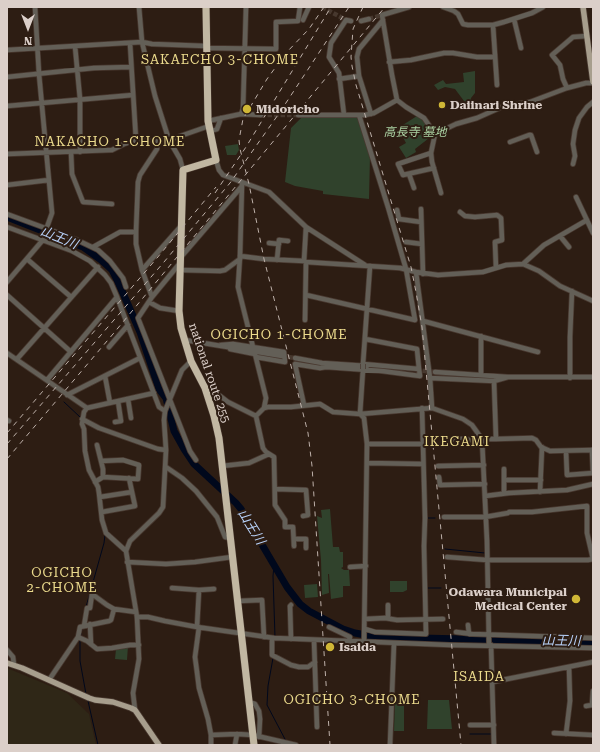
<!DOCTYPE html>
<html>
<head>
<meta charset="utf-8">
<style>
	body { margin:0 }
	#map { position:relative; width:600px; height:752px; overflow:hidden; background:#2d1d13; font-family:"Roboto Serif",serif }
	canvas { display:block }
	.frame { position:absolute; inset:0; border:8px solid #dbcfc9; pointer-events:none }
	.north { position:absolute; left:8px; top:8px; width:40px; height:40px; -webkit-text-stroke:3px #2d1d13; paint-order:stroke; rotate:180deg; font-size:11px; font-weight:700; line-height:16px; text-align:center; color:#dbcfc9 }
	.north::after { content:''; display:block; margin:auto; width:14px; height:18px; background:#dbcfc9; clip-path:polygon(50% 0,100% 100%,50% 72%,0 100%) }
</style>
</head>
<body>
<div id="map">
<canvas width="600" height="752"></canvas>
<div class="frame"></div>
<div class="north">N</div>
</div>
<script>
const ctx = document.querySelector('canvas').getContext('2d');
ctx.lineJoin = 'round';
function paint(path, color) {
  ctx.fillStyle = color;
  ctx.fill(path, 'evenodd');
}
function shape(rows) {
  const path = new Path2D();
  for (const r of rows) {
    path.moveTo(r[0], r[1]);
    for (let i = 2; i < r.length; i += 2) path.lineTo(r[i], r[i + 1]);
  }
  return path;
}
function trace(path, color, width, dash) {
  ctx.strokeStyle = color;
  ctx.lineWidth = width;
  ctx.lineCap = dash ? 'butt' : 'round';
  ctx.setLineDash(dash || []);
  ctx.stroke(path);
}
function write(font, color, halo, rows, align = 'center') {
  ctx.font = font + ' "Roboto Serif","Noto Sans JP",serif';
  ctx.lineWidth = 4;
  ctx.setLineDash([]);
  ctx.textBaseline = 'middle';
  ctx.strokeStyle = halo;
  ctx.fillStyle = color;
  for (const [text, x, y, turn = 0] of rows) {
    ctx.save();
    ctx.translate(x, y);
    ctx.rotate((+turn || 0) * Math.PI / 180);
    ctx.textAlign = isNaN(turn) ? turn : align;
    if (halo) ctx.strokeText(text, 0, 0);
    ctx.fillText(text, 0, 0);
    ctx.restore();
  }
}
paint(shape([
	[7,668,67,693,89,714,96,745,7,745]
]), '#2f2717');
paint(shape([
	[475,71,475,93,471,98,470,103,467,105,455,89,445,87,438,90,434,85,443,80,446,84,464,82,463,73],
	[358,116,370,156,369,199,323,194,323,191,295,186,285,182,291,128,302,117],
	[417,116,423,119,433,135,415,149,416,152,406,158,399,147,406,143,398,128],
	[238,144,239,150,236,155,227,155,225,146],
	[330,509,333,547,339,547,340,552,343,552,343,567,341,568,344,570,349,570,350,586,343,586,343,597,331,599,329,574,328,574,329,593,322,595,321,560,317,516,322,518,321,510],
	[390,581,407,581,407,590,403,592,390,592],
	[317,584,318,597,305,598,304,585],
	[128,646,127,660,115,659,116,649],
	[395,700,404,700,404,731,394,731],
	[428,700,449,700,452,729,427,729]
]), '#30422c');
trace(shape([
	[64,402,80,417],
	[88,472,92,481],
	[427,518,435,518],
	[445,549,485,553],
	[274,566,273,576,275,637],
	[428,588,441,588],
	[86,607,104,543,105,535],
	[81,636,82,628],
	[80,639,80,661,86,694],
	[273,658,268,686,267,705,286,741],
	[88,701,98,745],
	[470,734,491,734]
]), '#00081c', 1);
trace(shape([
	[7,217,83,247,101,260,112,270,119,284,140,332,159,389,166,398,174,431,184,449,194,464,236,503,241,509,287,587,300,604,309,611,343,629,355,633,377,637,593,642]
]), '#00081c', 7);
trace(shape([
	[322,7,346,20],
	[369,19,382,15],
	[261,115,298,115],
	[282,356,295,358],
	[416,370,435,372]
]), '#47382e', 4.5, [4.5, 2]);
const minor = shape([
	[139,7,142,42,155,96,169,140,180,159,183,170],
	[409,7,382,15,392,75,397,100,406,107,424,118,435,134],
	[443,7,454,11,458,14,463,24,468,25,493,25,504,22,532,13,543,7],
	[514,19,521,48],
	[303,20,309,7],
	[361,21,369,19],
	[493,25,497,85],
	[130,43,136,140],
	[75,46,80,99,80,152],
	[206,48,276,49,276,22,298,21,300,7],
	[7,50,142,42,152,44,206,46],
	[389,62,411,60,444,53,453,53,477,57,495,57],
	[7,77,94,68,131,67],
	[339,79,359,76],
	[567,88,563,79,560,65,552,55,573,37,587,36],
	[7,106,133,95],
	[241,114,243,109,246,7],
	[371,114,359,76,357,57,359,49,383,20],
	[298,115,365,115,374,113,397,100],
	[344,115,339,73,329,57,331,43,346,20,351,21],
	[208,121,241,114,261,115],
	[210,131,217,129,221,118],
	[510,142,529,135,531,135,537,152],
	[71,152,72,174,83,202,112,204],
	[431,153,398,164,403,175,434,168],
	[7,154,112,150,124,144,136,140,169,140,209,126],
	[216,160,219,170,223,175,269,192,306,227,365,265],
	[573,164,575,156,573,144,575,130,579,118,587,107,593,102],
	[409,174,414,188],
	[242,183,240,256,238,287,253,347],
	[7,185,49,180],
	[441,193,432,162,431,153,435,134,456,124,477,118,504,106,530,102,567,88,586,83,593,83],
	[576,197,593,233],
	[421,209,423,274],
	[397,210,399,219,421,222],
	[460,212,465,216,475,217,497,215,501,218,502,240,495,242,496,268],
	[7,214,75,239,98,250,110,261,123,278,126,287],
	[7,227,72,251,90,261,105,275,111,283,117,297,159,407,165,411],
	[560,236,569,247],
	[406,242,422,244],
	[269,243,279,244],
	[93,247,120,232,136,232],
	[240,256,264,259,304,261,306,262,400,268,416,272,438,275,483,272,506,265,523,264,539,271,560,286,593,301],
	[181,257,242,186],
	[27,259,71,297],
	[277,260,279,240,288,241],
	[304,261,306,227],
	[180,263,152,297,138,318,190,451,196,460],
	[523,264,544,245,587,220],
	[142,270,181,226],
	[180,270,220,271,225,270,240,259],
	[416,272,430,378,494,381,508,377],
	[7,282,42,241,52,213,39,74,35,7],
	[7,295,71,352],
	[306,295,415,320,406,269,388,207,359,115],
	[152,297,142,270,136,244,136,232,138,182,140,175,157,149,157,140],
	[149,302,160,308,179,311],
	[305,320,306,262],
	[423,321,538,352],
	[365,339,417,349,419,369],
	[185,340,282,356],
	[221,345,233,344,284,352,285,362,256,357],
	[109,347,128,325],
	[230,349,255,354,266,398,264,408],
	[7,353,87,408,154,393],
	[295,358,322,363,367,366],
	[17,359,98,267],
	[363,369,360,414,364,418,367,444,364,642],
	[435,372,508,377,593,377],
	[481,373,481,336],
	[105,376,110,403],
	[430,378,432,408],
	[570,378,570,337,572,291],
	[47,380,117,297],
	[494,381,496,439,532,438,536,440,541,447,550,451,593,450],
	[205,388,210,388,228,402,256,416,264,408,268,407,291,407,320,404,333,412,360,414,432,408,463,419,472,425,482,439,487,541,489,645],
	[67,395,140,358],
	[128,399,131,418],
	[304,405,295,364,320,368,326,367,382,371,420,376,419,369,363,364,370,266],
	[87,408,84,412,82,424,84,429,85,451,89,470,98,487,99,493,102,520,106,533,126,551],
	[256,416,263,448,266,452,274,457,275,505,285,520,285,527,293,527,294,546],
	[82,419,99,428,158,449,166,450],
	[7,420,9,421],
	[115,422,121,421,118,401],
	[482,439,496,439],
	[443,442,454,439,465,439,483,442],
	[367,444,422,444],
	[97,445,103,469,103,477],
	[566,451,567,475,593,473,592,450],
	[367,463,423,464],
	[222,466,249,463,269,454],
	[438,466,484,465],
	[166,467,182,478,196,491,217,517,225,537,230,538],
	[504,469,504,493],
	[439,477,440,485,485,484],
	[504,480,541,480],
	[95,482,103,477,138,479,139,465,123,460,101,461],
	[275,489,306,490,308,515,303,516],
	[540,492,542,447],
	[485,496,509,493,567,490,593,484],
	[100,497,132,492],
	[102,512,135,506,129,478],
	[444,517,485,517,508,513,509,512,532,512,587,506,587,533,593,559],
	[294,539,306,539,306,548],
	[447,557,487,560,588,560,593,559],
	[127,562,166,564,195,562,232,557],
	[350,567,366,566],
	[172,588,199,590,214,589],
	[238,601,262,600,264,637],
	[137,617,148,617,165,621,197,627,274,638,450,645,593,648],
	[388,618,388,605],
	[365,619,385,618,397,620,443,619],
	[90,624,91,644],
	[468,625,469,634],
	[84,626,87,608,90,608,92,594,107,605,114,609,136,612],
	[197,627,199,590],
	[199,627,195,657,197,672,199,688,208,719,211,735,211,745],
	[329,627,350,637,349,641],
	[365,629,375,632,426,634,424,546,425,518,422,408],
	[456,632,472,634,593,638],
	[78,637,87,641,97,649,112,648,130,645,139,645],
	[272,638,272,655,291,665,299,667,308,667,315,662],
	[291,639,290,606,291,605],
	[314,640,317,727],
	[491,645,494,745],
	[7,650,13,657,14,665],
	[49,680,78,637,80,627,109,621,111,620,114,609],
	[492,682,593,662],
	[249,702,255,704,259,711,260,719,259,737],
	[586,706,592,705,593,691],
	[135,710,133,693,139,659,137,617,126,551,130,541,159,513,163,507,166,450,164,420,165,411,182,370,191,361],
	[470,725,494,725],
	[554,733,593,735],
	[566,734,570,701,569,667],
	[211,735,237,734,253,735,296,745],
	[235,745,237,734],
	[390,745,394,643]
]);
const major = shape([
	[583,7,593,82],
	[7,663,22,668,89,698,95,700,113,702,131,708,135,710,159,745]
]);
const highway = shape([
	[206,7,208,121,216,160,183,170,179,311,181,328,191,361,205,388,214,416,219,438,254,745]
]);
trace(minor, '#493930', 6);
trace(major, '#493930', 7);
trace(highway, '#493930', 8);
trace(minor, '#635f57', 4.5);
trace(major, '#a79e8d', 5.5);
trace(highway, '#c1b7a2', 7);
trace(shape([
	[324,7,309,29,286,53,267,79,243,119,239,140,240,149,249,184,264,259,308,433,312,466,330,745],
	[363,7,353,29,351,57,352,66,356,85,411,267,416,292,422,327,461,745],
	[215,193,246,147,331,7],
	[7,433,157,258,216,187],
	[7,444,164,262,230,183,280,112,349,7],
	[7,459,113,334,385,7]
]), '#beb1aa', 1, [5, 5]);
const minorBridge = shape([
	[363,369,363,364]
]);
trace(minorBridge, '#493930', 6, []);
trace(minorBridge, '#635f57', 4.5);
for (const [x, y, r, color] of [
	[442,105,4,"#d0b736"],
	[247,109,5,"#d0b736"],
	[576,599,5,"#d0b736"],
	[330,647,5,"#d0b736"]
]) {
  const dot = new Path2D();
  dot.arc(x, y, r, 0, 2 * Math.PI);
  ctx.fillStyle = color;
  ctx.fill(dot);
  trace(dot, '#2d1d13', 1.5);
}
write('bold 12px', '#dbcfc9', '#2d1d13', [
	["Daiinari Shrine",450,105],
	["Midoricho",256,109],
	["Odawara Municipal",567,592,"right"],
	["Medical Center",567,606,"right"],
	["Isaida",339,647]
], 'left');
write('italic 12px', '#abd2a3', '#2d1d13', [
	["高長寺 墓地",415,132]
]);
write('12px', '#dbcfc9', '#2d1d13', [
	["national route 255",209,373,71]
]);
ctx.letterSpacing = '1px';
write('13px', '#ecdb8d', '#2d1d13', [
	["SAKAECHO 3-CHOME",220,60],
	["NAKACHO 1-CHOME",110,142],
	["OGICHO 1-CHOME",279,335],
	["IKEGAMI",457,442],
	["OGICHO",62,573],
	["2-CHOME",62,588],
	["ISAIDA",479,677],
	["OGICHO 3-CHOME",352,700]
]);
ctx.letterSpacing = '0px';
write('italic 13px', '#b8d2fa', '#2d1d13', [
	["山王川",59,238,22],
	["山王川",251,527,58],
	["山王川",561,641,1]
]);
</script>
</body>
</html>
